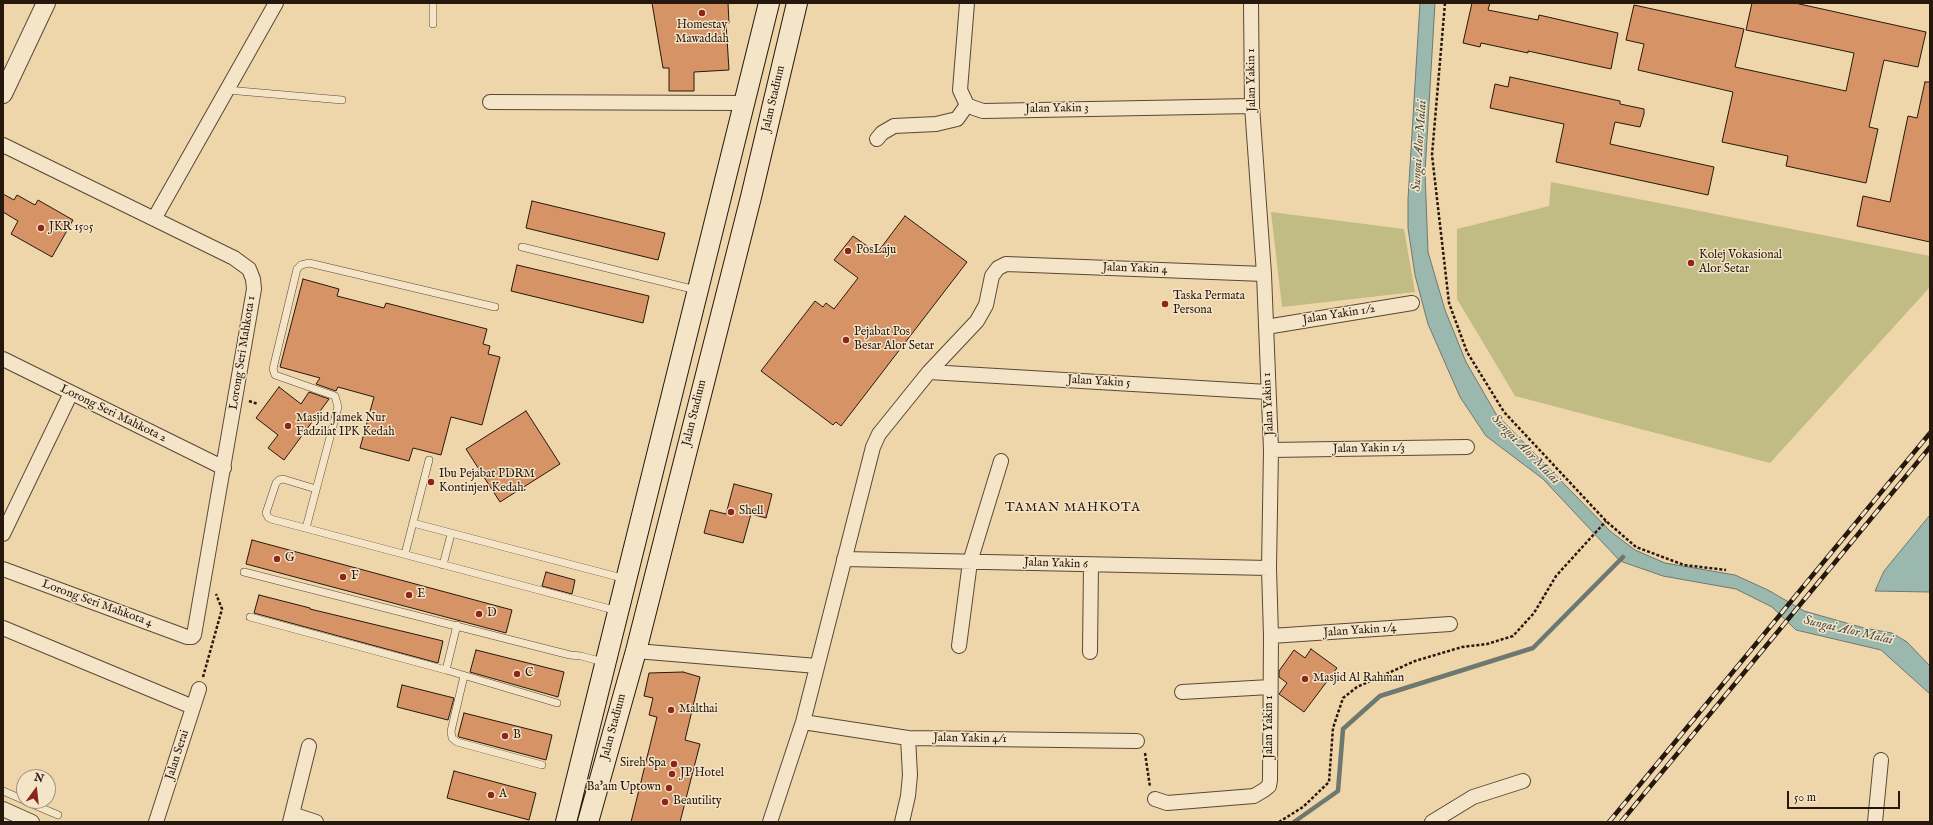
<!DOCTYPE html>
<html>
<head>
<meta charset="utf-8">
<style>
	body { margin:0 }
	#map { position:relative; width:1933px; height:825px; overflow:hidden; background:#eed6aa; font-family:"IM FELL English",serif }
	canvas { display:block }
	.frame { position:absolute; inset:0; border:4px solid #27180e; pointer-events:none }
	.north { position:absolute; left:16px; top:769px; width:40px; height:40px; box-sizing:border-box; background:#f4e4c8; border:1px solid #a2927e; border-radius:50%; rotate:15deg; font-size:11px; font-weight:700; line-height:16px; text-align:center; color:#27180e }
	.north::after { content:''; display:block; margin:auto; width:14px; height:18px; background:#8f2418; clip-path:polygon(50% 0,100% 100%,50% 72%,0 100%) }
	.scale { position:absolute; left:1787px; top:791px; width:113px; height:18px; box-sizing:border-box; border:2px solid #27180e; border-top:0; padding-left:5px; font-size:12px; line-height:14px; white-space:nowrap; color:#27180e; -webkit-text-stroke:3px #f4e4c8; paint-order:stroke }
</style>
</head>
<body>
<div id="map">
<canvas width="1933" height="825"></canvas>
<div class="frame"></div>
<div class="north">N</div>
<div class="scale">50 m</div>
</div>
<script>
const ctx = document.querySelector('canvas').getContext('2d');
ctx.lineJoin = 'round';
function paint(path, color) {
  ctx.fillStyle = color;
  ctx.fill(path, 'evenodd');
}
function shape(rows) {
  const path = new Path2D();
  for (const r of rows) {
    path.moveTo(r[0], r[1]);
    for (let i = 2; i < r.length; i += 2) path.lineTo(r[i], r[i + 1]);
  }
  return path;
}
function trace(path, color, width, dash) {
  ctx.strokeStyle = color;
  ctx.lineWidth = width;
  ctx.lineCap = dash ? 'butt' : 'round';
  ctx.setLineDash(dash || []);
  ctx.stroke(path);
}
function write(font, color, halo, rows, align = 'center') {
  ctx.font = font + ' "IM FELL English",serif';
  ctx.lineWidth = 3;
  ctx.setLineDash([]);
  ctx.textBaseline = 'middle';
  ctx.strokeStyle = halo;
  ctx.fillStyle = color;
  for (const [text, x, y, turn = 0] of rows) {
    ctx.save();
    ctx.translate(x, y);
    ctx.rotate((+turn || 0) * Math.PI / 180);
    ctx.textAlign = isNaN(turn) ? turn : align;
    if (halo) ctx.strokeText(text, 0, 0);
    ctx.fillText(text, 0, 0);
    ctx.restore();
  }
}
paint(shape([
	[1551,182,1930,256,1930,287,1770,463,1515,396,1457,299,1457,229,1549,206],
	[1271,212,1404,229,1415,292,1282,307]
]), '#c0bc84');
const water = shape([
	[1420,3,1435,3,1425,172,1428,252,1445,310,1466,362,1496,414,1610,531,1635,550,1665,563,1735,575,1768,590,1804,611,1864,628,1892,633,1907,642,1930,666,1930,694,1881,650,1796,630,1772,607,1736,589,1663,576,1620,561,1543,479,1486,436,1460,397,1428,324,1415,275,1408,228,1408,199,1420,3],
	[1930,515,1930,592,1875,591,1884,571,1930,515]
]);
paint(water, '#9bb8af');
trace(water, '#6d786f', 1);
trace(shape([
	[1294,822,1338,791,1343,729,1380,696,1533,648,1623,557]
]), '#6d786f', 4.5);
const building = shape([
	[652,3,728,3,729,23,726,23,729,70,694,72,694,91,669,91,669,68,663,68,652,3],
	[1472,3,1490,3,1488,10,1538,20,1539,15,1618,33,1611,69,1528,51,1528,53,1481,43,1480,47,1463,43,1472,3],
	[1752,3,1795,3,1926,32,1918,67,1884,60,1869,127,1878,129,1866,183,1786,166,1788,156,1722,142,1733,92,1638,70,1644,44,1626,40,1634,5,1744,29,1735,67,1846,91,1854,53,1746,30,1752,3],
	[1510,77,1620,101,1620,104,1644,109,1644,114,1640,127,1615,122,1610,144,1714,167,1708,195,1556,162,1564,124,1490,108,1495,84,1508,87,1510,77],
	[1925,82,1930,82,1930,242,1857,226,1863,196,1890,202,1908,116,1917,118,1925,82],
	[3,194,14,200,17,195,35,205,38,200,73,220,52,257,11,234,18,221,3,212,3,194],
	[532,201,665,233,658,260,526,228,532,201],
	[905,216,967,262,841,426,836,422,833,425,761,371,815,301,823,307,826,303,834,309,858,278,834,260,853,236,877,253,905,216],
	[517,265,649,296,643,323,511,291,517,265],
	[303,279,339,289,337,296,384,308,386,303,487,329,483,344,490,346,488,354,500,357,482,425,451,417,441,455,413,448,409,461,360,448,374,397,338,387,336,391,316,384,320,378,280,367,303,279],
	[279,387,301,404,309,392,329,399,284,460,268,448,278,435,256,418,279,387],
	[526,411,560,464,500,502,466,449,526,411],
	[734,484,772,494,766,518,751,514,743,543,704,533,710,510,726,514,734,484],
	[252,540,512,610,506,633,246,564,252,540],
	[546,572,575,580,572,594,542,586,546,572],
	[259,595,310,608,310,609,443,641,438,663,254,613,259,595],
	[1311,649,1337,668,1304,712,1279,694,1287,683,1279,677,1279,671,1294,650,1305,658,1311,649],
	[476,650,564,672,558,697,470,672,476,650],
	[683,672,700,677,685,740,700,744,680,822,631,822,657,717,649,715,653,698,644,696,649,673,683,672],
	[402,685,454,698,448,720,397,707,402,685],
	[464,713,552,735,546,760,459,737,458,736,464,713],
	[454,771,536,793,529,820,447,798,454,771]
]);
paint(building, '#d69366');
trace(building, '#27180e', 1);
const service = shape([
	[433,24,433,3],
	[227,90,342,100],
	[522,247,696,290],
	[316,489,283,479,279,480,276,483,266,513,268,517,271,519,618,611],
	[413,523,626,579],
	[306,528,338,407,335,396,275,375,273,369,297,269,301,265,309,263,495,307],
	[405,554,429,460],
	[443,565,451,534],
	[244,572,570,655,581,656,603,662],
	[250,617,446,670,457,625],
	[446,670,557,703],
	[464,676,451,731,452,738,457,742,542,765],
	[3,791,24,800],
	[25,801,58,815]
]);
const minor = shape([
	[967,3,960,90,967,105,974,108,983,111,1252,106],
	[490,102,744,103],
	[877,139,882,133,894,126,936,124,957,119,967,105],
	[3,145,234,258,249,269,253,279,254,289,194,635,192,637,187,637,3,569],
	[154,219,276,3],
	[1266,327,1412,303],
	[3,359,224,468],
	[929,372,1268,392],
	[1271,450,1467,447],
	[3,534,71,393],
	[844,559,1269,568],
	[3,628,193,707],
	[1271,636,1450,624],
	[959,646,970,562,1001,461],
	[636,651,817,666],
	[1090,652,1091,565],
	[1182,692,1270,687],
	[803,722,908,738,1137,741],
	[1155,799,1167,803,1254,796,1264,790,1269,786,1270,780,1271,636,1269,568,1271,450,1264,274,1252,106,1251,3],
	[3,809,32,822],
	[292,814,316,822],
	[156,822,199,689],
	[290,822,309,746],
	[770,822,803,722,873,447,879,434,929,372,977,321,986,305,992,276,998,268,1006,264,1264,274],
	[902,822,908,796,910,775,908,738],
	[1432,822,1473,797,1523,781],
	[1875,822,1881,760]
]);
const tertiary = shape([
	[3,94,46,3]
]);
const secondary = shape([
	[566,822,769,3],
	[588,822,636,651,751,197,797,3]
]);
trace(service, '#594835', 8);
trace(minor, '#594835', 16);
trace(tertiary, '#594835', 20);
trace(secondary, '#27180e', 22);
trace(shape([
	[1445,3,1432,155,1449,303,1467,352,1504,412,1606,521,1636,547,1684,565,1726,570],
	[249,401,258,404],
	[203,677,222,609,216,594],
	[1145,753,1150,787],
	[1279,822,1303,807,1329,782,1333,728,1343,698,1357,687,1415,661,1462,647,1487,644,1513,636,1534,613,1556,576,1606,521]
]), '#27180e', 2.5, [3, 2]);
trace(service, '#f4e4c8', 7);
trace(minor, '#f4e4c8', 14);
trace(tertiary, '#f4e4c8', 18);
trace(secondary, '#f4e4c8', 20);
const rail = shape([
	[1609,822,1930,433],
	[1621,822,1930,447]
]);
trace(rail, '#27180e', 4.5);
trace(rail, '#f4e4c8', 3, [9]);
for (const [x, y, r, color] of [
	[702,13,4,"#8f2418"],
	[41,228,4,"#8f2418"],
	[848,251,4,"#8f2418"],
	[1691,263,4,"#8f2418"],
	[1165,304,4,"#8f2418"],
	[846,340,4,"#8f2418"],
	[288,426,4,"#8f2418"],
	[431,482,4,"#8f2418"],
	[731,512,4,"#8f2418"],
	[277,559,4,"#8f2418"],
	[343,577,4,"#8f2418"],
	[409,595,4,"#8f2418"],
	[479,614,4,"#8f2418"],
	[517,674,4,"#8f2418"],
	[1305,679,4,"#8f2418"],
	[671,710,4,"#8f2418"],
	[505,736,4,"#8f2418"],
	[674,764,4,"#8f2418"],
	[672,774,4,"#8f2418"],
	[669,788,4,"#8f2418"],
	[491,795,4,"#8f2418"],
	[665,802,4,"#8f2418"]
]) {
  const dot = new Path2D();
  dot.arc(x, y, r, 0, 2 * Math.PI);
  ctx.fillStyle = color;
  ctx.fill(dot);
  trace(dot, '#f4e4c8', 1.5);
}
write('12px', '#27180e', '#f4e4c8', [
	["Homestay",702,26,"center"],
	["Mawaddah",702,40,"center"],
	["JKR 1505",49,228],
	["PosLaju",856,251],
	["Kolej Vokasional",1699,256],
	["Alor Setar",1699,270],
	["Taska Permata",1173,297],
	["Persona",1173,311],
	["Pejabat Pos",854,333],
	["Besar Alor Setar",854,347],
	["Masjid Jamek Nur",296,419],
	["Fadzilat IPK Kedah",296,433],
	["Ibu Pejabat PDRM",439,475],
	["Kontinjen Kedah.",439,489],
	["Shell",739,512],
	["G",285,559],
	["F",351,577],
	["E",417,595],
	["D",487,614],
	["C",525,674],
	["Masjid Al Rahman",1313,679],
	["Malthai",679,710],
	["B",513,736],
	["Sireh Spa",666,764,"right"],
	["JP Hotel",680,774],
	["Ba'am Uptown",661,788,"right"],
	["A",499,795],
	["Beautility",673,802]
], 'left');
write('12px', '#27180e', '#f4e4c8', [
	["Jalan Yakin 1",1252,80,-91],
	["Jalan Stadium",774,99,-77],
	["Jalan Yakin 3",1057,109,-1],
	["Jalan Yakin 4",1135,269,2],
	["Jalan Yakin 1/2",1339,315,-9],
	["Lorong Seri Mahkota 1",243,353,-81],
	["Jalan Yakin 5",1099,382,3],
	["Jalan Yakin 1",1269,404,-93],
	["Jalan Stadium",695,413,-76],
	["Lorong Seri Mahkota 2",113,414,26],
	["Jalan Yakin 1/3",1369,449,-1],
	["Jalan Yakin 6",1056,564,2],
	["Lorong Seri Mahkota 4",97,604,20],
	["Jalan Yakin 1/4",1360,631,-4],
	["Jalan Stadium",614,727,-75],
	["Jalan Yakin 1",1270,727,-90],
	["Jalan Yakin 4/1",970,739,1],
	["Jalan Serai",178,755,-72]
]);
write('italic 13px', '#505046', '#f4e4c8', [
	["Sungai Alor Malai",1420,146,-86],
	["Sungai Alor Malai",1525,450,46],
	["Sungai Alor Malai",1848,631,13]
]);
ctx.letterSpacing = '1px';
write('13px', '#27180e', '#f4e4c8', [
	["TAMAN MAHKOTA",1073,508]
]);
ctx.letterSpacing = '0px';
</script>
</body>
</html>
